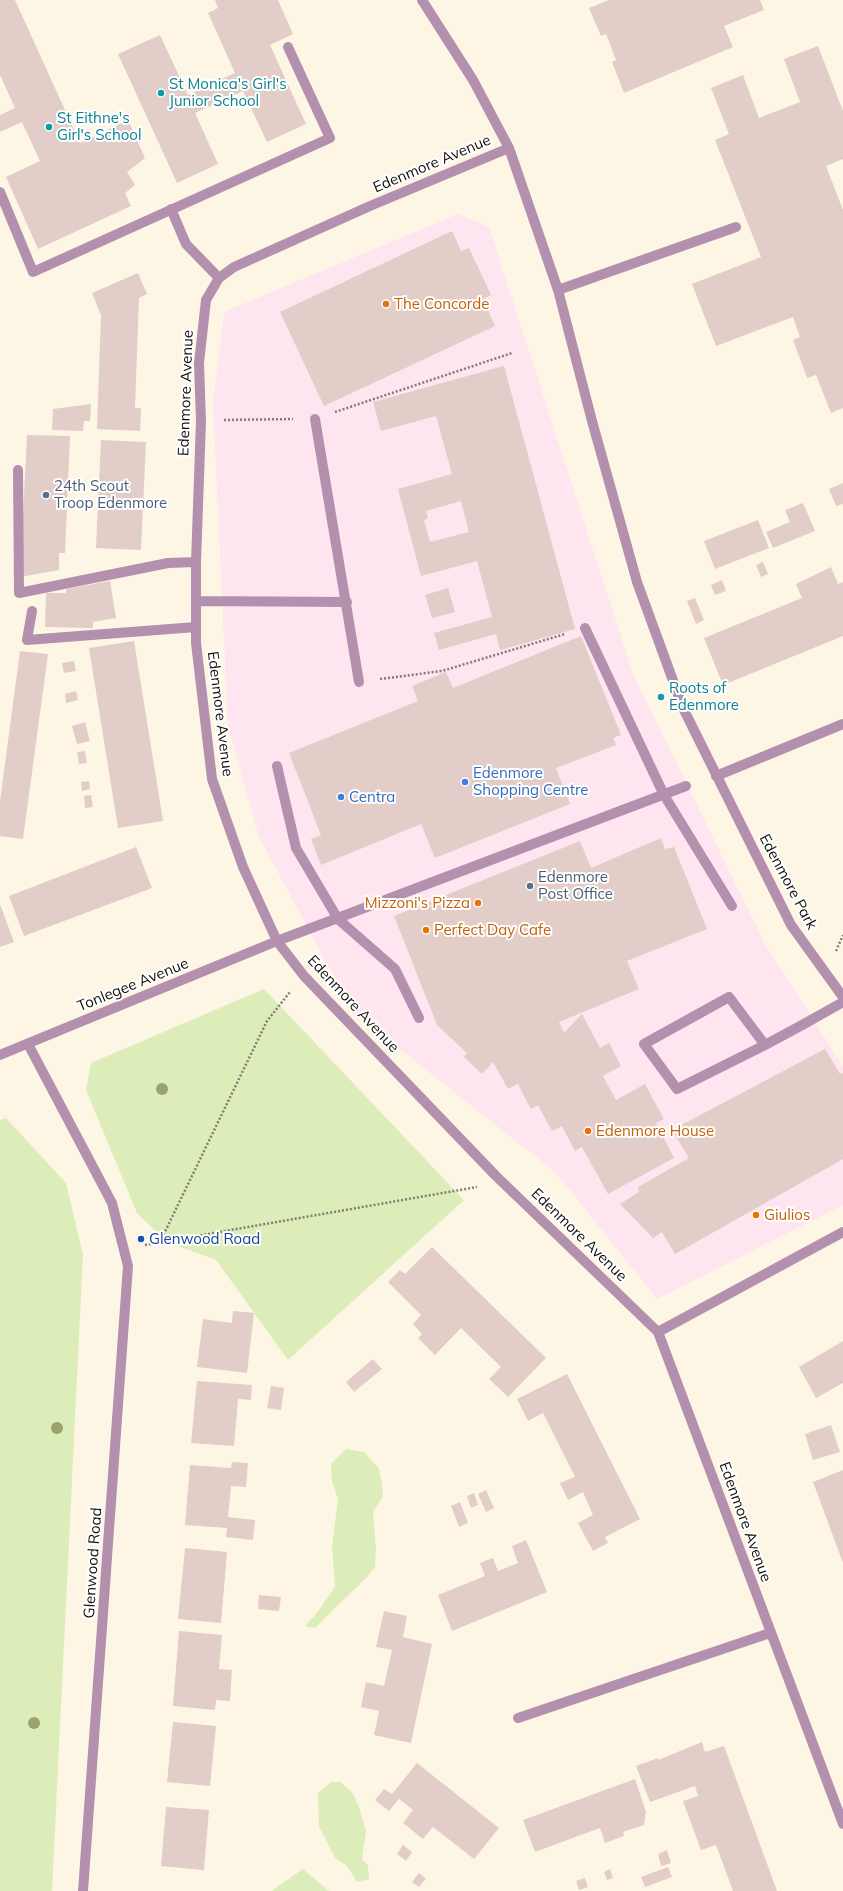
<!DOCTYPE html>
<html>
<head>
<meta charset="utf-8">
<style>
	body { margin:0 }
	canvas { display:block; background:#fef6e5 }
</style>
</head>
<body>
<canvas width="843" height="1891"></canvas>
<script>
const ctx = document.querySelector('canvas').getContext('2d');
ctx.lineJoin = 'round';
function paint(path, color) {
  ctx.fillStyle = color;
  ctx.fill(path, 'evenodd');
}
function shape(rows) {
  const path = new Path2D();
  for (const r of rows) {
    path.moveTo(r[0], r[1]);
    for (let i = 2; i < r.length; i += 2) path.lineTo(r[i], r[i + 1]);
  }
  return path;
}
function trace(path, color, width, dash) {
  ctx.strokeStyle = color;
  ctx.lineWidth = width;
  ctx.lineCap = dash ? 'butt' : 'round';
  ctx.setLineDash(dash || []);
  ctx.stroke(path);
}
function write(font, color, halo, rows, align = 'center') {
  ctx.font = font + ' Mulish,sans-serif';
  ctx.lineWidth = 4;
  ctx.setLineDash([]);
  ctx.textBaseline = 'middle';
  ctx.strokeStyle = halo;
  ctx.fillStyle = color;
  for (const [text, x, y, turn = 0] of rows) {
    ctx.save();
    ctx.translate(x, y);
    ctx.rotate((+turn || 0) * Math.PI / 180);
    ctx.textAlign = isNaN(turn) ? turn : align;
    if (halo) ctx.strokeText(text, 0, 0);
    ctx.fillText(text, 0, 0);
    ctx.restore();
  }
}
paint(shape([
	[458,214,489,227,633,674,765,944,843,1066,843,1205,657,1299,556,1173,353,1012,259,837,228,727,213,402,224,312]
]), '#fee5ef');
paint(shape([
	[264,989,464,1200,288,1360,216,1260,167,1242,137,1213,86,1090,91,1063],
	[6,1118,66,1183,83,1255,52,1891,0,1891,0,1120],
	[346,1449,364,1452,378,1467,382,1483,383,1496,373,1512,376,1548,375,1567,369,1575,315,1628,305,1626,316,1614,335,1587,332,1546,338,1499,332,1482,331,1464],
	[332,1782,340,1782,352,1792,359,1807,366,1831,362,1859,368,1865,369,1879,357,1882,347,1866,335,1858,319,1826,318,1793],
	[303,1869,329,1891,272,1891,274,1889]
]), '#ddedba');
paint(shape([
	[0,0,15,0,80,143,128,120,145,158,127,172,135,185,125,193,131,206,38,249,6,177,40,161,22,122,0,132,0,115,15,108,0,75],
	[215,0,278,0,293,34,270,45,306,124,267,142,243,91,195,113,218,164,177,183,118,54,160,35,188,95,235,73,208,13,218,8],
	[609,0,760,0,764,10,724,26,733,47,624,93,612,62,616,60,606,34,601,36,589,8],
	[818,46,843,111,843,159,826,166,843,210,843,408,831,413,816,375,807,378,793,340,800,337,793,317,716,346,692,284,761,257,715,140,729,134,711,88,743,75,759,118,800,102,784,59],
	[452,231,461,251,469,248,491,295,483,299,495,326,324,406,280,312],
	[138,273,147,294,139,298,135,408,141,408,140,431,97,429,101,315,92,293],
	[504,366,575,629,500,650,496,634,439,650,434,633,492,617,477,561,421,576,398,489,452,474,436,416,381,431,373,402],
	[461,501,469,532,430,542,424,520,428,518,426,511],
	[91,404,90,421,84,421,83,431,52,430,53,409],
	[27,435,70,436,65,553,59,553,59,570,20,577],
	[101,440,146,442,141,550,96,548],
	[843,483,843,504,836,506,829,489],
	[803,503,815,531,773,548,766,532,790,522,785,510],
	[758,520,769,548,715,569,704,541],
	[763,562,768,574,761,577,756,565],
	[831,567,838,584,843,582,843,636,723,685,704,638,802,598,796,584],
	[722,580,726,591,715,595,711,585],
	[110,581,116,618,93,622,93,628,45,627,46,593,66,593,66,589],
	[448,588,455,612,432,618,425,595],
	[695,598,704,620,696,624,687,601],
	[581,636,621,735,613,738,616,745,556,768,570,804,435,858,421,824,321,865,311,839,321,835,289,753,418,701,412,686,446,672,453,688],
	[134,641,163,821,118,828,89,648],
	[20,651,48,654,23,839,0,836,0,801],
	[74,661,76,671,64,673,62,663],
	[76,691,78,700,66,703,65,694],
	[85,722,90,741,77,744,72,726],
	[85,751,87,763,79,764,77,752],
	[89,781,90,789,82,791,81,782],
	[91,795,93,807,85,808,84,796],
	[661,838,665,849,674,847,707,929,627,961,639,989,559,1022,564,1033,582,1014,600,1048,609,1043,621,1066,603,1076,616,1100,645,1084,664,1119,656,1123,674,1158,608,1194,582,1147,575,1151,562,1126,552,1131,538,1105,531,1109,518,1084,508,1089,493,1062,482,1074,464,1057,467,1053,437,1025,394,916,580,841,591,868],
	[136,847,152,888,24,936,9,896],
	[0,904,14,942,0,947],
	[825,1049,840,1074,843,1073,843,1159,675,1254,662,1232,653,1238,620,1204,639,1192,638,1187,689,1158,672,1130],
	[432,1247,546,1358,508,1397,489,1379,501,1367,461,1328,435,1355,418,1338,422,1334,413,1324,421,1315,388,1282,400,1270,405,1274],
	[233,1311,254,1313,247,1373,197,1367,203,1319,232,1323],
	[843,1341,843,1383,816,1398,799,1367],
	[373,1359,382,1369,354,1392,346,1382],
	[567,1374,640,1519,605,1537,608,1543,593,1551,578,1523,593,1515,583,1492,568,1500,560,1483,575,1477,543,1413,528,1421,517,1399],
	[197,1381,252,1385,251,1400,238,1399,234,1446,191,1443],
	[271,1386,284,1388,281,1410,267,1408],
	[831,1425,840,1452,813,1460,805,1434],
	[232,1462,248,1463,246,1487,231,1486,228,1517,255,1520,253,1540,226,1537,227,1528,185,1525,190,1465,231,1468],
	[843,1470,843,1563,813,1482],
	[486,1490,494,1508,486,1512,478,1494],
	[474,1493,478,1505,471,1508,467,1496],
	[460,1502,468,1523,459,1527,451,1506],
	[526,1540,547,1592,452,1631,438,1595,485,1576,480,1563,493,1558,498,1571,518,1563,512,1546],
	[185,1548,227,1552,221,1623,178,1619],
	[259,1595,281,1597,279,1611,258,1609],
	[384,1611,407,1616,403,1637,432,1644,411,1743,374,1735,379,1711,361,1707,366,1682,384,1686,392,1650,376,1647],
	[179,1631,222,1635,219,1669,232,1670,230,1701,216,1700,215,1710,173,1706],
	[173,1722,216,1726,210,1786,167,1782],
	[702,1742,705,1752,724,1746,777,1891,733,1891,716,1845,701,1850,683,1801,698,1796,695,1786,650,1802,636,1766,658,1758,658,1760],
	[417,1763,499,1828,474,1859,433,1827,423,1839,403,1823,413,1810,399,1799,389,1811,375,1800,384,1789,392,1794],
	[635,1779,646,1812,644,1825,623,1832,624,1836,605,1843,600,1828,535,1852,523,1820],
	[166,1807,209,1810,204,1870,161,1866],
	[403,1845,412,1852,406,1861,397,1854],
	[667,1850,671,1863,661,1866,658,1854],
	[668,1867,672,1877,645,1887,641,1877],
	[610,1869,613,1878,607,1880,604,1872],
	[419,1873,426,1879,419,1887,412,1882],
	[585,1878,588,1887,579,1890,576,1881]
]), '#e2cdc8');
trace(shape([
	[335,412,512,353],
	[224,420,293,419],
	[380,679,442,671,565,634],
	[836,951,843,935],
	[160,1242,267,1021,290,992],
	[145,1245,477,1187]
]), '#827c71', 2.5, [2, 2]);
trace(shape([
	[422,0,473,80,509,148,558,290,592,421,637,582,683,708,791,925,843,997],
	[509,148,370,206,234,267,219,278,206,300,199,363,201,421,196,562,196,643,212,779,243,867,277,941,304,976,496,1176,658,1332,843,1824],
	[0,192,33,272,330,138,288,47],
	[171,209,186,244,219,278],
	[558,290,736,227],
	[315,419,359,682],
	[18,470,19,593,168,563,196,562],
	[196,601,347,602],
	[32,611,27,640,196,627],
	[585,628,664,795,732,906],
	[277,766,296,848,338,919,395,969,419,1018],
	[716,776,843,724],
	[28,1044,112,1203,128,1266,83,1891],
	[765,1045,729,997,644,1044,677,1089,765,1045,804,1024,843,1002],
	[0,1055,277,941,686,786],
	[658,1332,843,1232],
	[518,1718,770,1633]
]), '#b490af', 10);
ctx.fillStyle = '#9ca26d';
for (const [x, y] of [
	[162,1089],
	[57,1428],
	[34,1723]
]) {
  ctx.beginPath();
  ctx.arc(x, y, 6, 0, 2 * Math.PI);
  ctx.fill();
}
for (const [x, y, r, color] of [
	[161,93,4,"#0f9aa8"],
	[49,127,4,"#0f9aa8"],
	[386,304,4,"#e8710a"],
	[46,495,4,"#5c6f8a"],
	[661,697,4,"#0f9aa8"],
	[465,782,4,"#3f7fe0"],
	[341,797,4,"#3f7fe0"],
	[530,886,4,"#5c6f8a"],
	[478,903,4,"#e8710a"],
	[426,930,4,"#e8710a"],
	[588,1131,4,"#e8710a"],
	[756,1215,4,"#e8710a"],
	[141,1239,4,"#1a4fb4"]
]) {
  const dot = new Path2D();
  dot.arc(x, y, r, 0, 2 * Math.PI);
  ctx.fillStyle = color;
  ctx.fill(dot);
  trace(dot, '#fff', 1.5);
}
write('15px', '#0d838f', '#fff', [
	["St Monica's Girl's",169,84],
	["Junior School",169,101],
	["St Eithne's",57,118],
	["Girl's School",57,135],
	["Roots of",669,688],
	["Edenmore",669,705]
], 'left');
write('15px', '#13100a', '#fff', [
	["Edenmore Avenue",432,164,-23],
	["Edenmore Avenue",186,393,-88],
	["Edenmore Avenue",220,714,83],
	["Edenmore Park",788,882,62],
	["Tonlegee Avenue",133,985,-22],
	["Edenmore Avenue",353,1004,47],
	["Edenmore Avenue",579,1235,44],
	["Edenmore Avenue",745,1522,70],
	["Glenwood Road",93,1563,-86]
]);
write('15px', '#c56008', '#fff', [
	["The Concorde",394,304],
	["Mizzoni's Pizza",470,903,"right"],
	["Perfect Day Cafe",434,930],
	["Edenmore House",596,1131],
	["Giulios",764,1215]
], 'left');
write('15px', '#4e5e75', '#fff', [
	["24th Scout",54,486],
	["Troop Edenmore",54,503],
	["Edenmore",538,877],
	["Post Office",538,894]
], 'left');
write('15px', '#366cbe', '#fff', [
	["Edenmore",473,773],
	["Shopping Centre",473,790],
	["Centra",349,797]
], 'left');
write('15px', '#164399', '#fff', [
	["Glenwood Road",149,1239]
], 'left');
</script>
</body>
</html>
